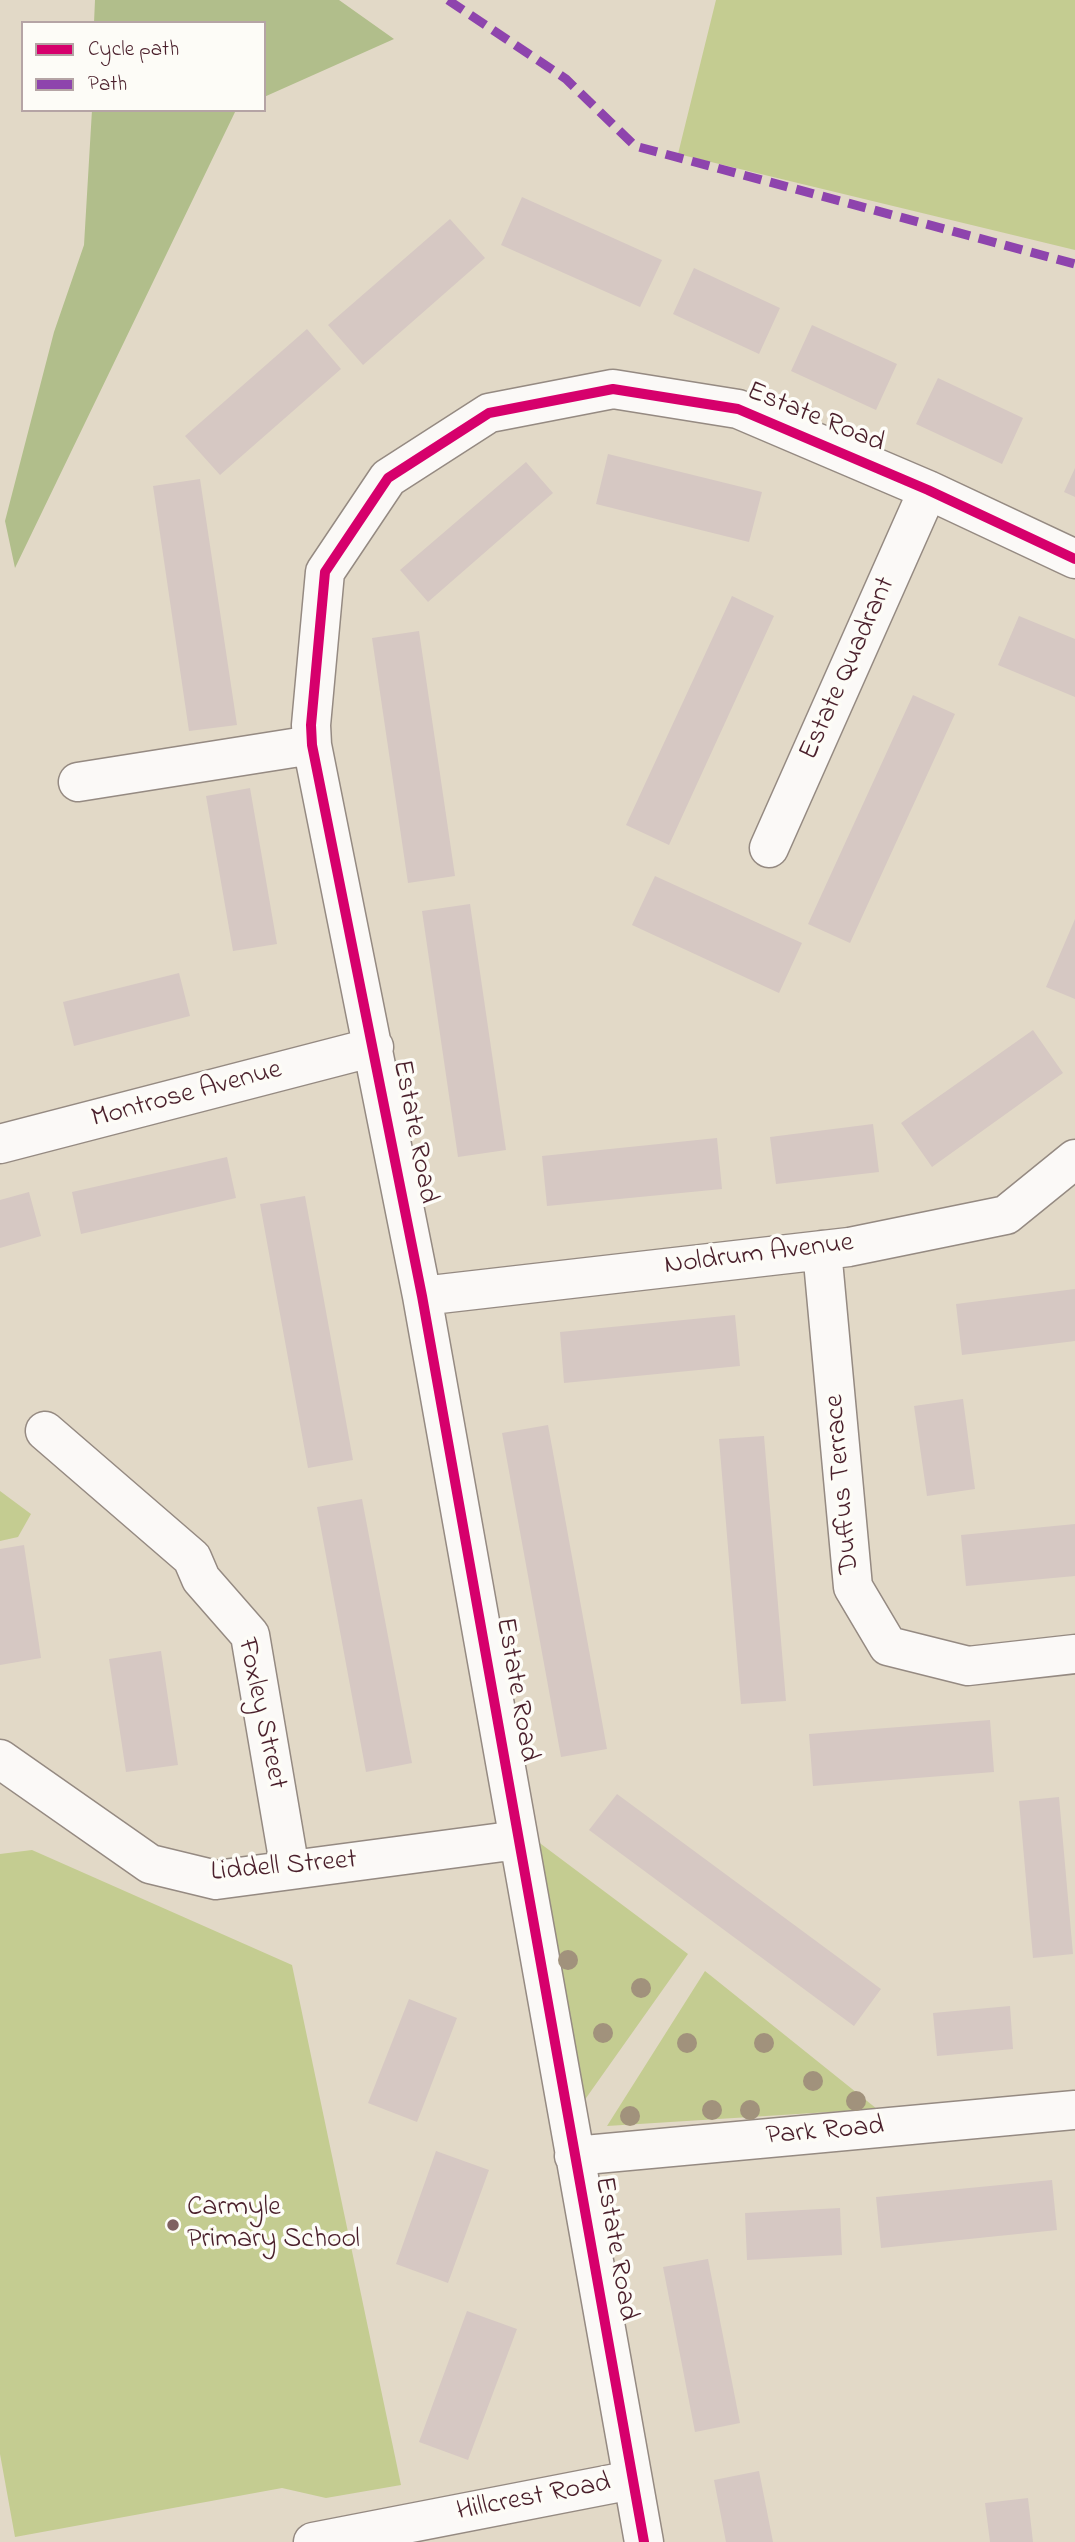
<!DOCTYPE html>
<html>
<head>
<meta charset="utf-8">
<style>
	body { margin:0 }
	#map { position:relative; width:1075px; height:2542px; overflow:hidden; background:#e2d9c7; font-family:"Indie Flower",sans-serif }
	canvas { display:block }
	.legend { position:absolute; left:21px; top:21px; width:245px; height:91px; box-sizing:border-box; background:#fdfcf7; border:2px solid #b5a4a5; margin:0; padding:9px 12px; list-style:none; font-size:21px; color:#4a1f2b }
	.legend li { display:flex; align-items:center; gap:14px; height:35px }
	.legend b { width:35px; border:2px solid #b5a4a5 }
</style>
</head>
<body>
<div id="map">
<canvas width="1075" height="2542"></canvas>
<ul class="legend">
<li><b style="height:9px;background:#d6006c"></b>Cycle path</li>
<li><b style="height:9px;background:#8e44ad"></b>Path</li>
</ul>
</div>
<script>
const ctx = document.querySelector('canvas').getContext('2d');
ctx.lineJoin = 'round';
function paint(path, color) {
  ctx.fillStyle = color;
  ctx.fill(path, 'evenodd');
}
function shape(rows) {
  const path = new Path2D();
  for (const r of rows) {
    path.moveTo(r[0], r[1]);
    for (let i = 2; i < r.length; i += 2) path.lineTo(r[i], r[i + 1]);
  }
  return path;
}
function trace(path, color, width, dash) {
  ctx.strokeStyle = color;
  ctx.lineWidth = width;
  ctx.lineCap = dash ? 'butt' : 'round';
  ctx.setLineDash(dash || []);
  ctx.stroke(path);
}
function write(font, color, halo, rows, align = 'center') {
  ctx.font = font + ' "Indie Flower",sans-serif';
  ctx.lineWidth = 7;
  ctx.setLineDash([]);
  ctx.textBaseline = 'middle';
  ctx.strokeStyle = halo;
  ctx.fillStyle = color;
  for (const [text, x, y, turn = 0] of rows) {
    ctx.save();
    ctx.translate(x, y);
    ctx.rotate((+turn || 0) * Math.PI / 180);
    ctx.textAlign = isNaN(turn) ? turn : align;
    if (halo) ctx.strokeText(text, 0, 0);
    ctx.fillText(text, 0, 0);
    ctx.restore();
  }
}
paint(shape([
	[716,0,1075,0,1075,250,678,154],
	[0,1491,31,1514,18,1537,0,1541],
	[533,1838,688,1954,579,2108],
	[32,1850,292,1965,401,2485,326,2498,282,2488,15,2537,0,2454,0,1854],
	[705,1971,877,2109,607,2126]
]), '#c4cc91');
paint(shape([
	[95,0,339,0,394,39,264,97,264,23,94,23],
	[92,110,236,110,15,568,5,521,54,332,84,245]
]), '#b1be8b');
paint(shape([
	[522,197,662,260,640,307,501,245],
	[450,219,485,258,363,365,328,325],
	[694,268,780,308,759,354,673,314],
	[812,325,897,364,876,410,791,371],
	[307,329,341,369,220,475,185,436],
	[938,378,1023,418,1002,464,916,424],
	[608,454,762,492,749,542,596,504],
	[526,462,553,493,428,602,400,570],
	[1075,468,1075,497,1064,492],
	[200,479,237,725,189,731,153,486],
	[732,596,774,616,669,845,626,825],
	[1019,616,1075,639,1075,697,998,665],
	[419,631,455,876,408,883,372,638],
	[913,695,955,714,850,943,808,924],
	[250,788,277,944,233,951,206,796],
	[655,876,802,943,779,993,632,925],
	[470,904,506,1150,458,1157,422,911],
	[1075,919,1075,999,1046,987],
	[179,973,190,1016,74,1046,63,1002],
	[1033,1030,1063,1073,932,1167,901,1123],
	[873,1124,879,1172,776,1184,770,1137],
	[717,1138,722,1189,547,1206,542,1156],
	[227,1157,236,1198,81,1234,72,1192],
	[29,1192,41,1236,0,1248,0,1200],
	[305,1196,353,1460,308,1468,260,1204],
	[1075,1289,1075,1341,962,1355,956,1304],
	[735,1315,740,1366,564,1383,560,1332],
	[963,1399,975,1489,927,1496,914,1406],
	[548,1425,607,1749,561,1757,502,1433],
	[764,1436,786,1701,741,1704,719,1439],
	[362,1499,412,1763,366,1772,317,1507],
	[1075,1524,1075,1576,966,1586,961,1535],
	[24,1545,41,1658,0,1665,0,1549],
	[161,1651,178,1765,126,1772,109,1659],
	[990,1720,994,1772,813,1786,809,1734],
	[617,1794,881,1989,854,2026,589,1830],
	[1059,1797,1073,1954,1033,1958,1019,1801],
	[409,1999,457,2018,417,2122,368,2103],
	[1010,2006,1013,2049,937,2056,933,2013],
	[436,2151,489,2170,448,2283,396,2264],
	[1052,2180,1057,2230,881,2248,876,2197],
	[840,2208,842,2255,747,2260,745,2213],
	[708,2259,740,2423,695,2432,663,2267],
	[467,2311,517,2329,468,2460,419,2442],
	[759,2471,773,2542,726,2542,714,2480],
	[1028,2498,1033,2542,990,2542,985,2503]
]), '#d6c8c3');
const minor = shape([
	[78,782,312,745],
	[769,848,928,490],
	[0,1144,374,1047],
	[822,1250,853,1587,888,1646,968,1666,1075,1654],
	[422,1296,849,1247,1006,1215,1075,1159],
	[45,1431,192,1558,201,1579,250,1635,290,1870],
	[0,1759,150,1864,216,1880,518,1840],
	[574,2156,1075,2110],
	[313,2542,632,2480],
	[644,2542,422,1296,312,745,311,725,325,572,388,478,489,413,613,389,738,409,928,490,1075,559]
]);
trace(minor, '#958a82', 41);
trace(minor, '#fbf9f7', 38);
trace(shape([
	[448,0,566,79,635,146,1075,264]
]), '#8e44ad', 9, [18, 9]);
trace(shape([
	[644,2542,422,1296,312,745,311,725,325,572,388,478,489,413,613,389,738,409,928,490,1075,559]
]), '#d6006c', 10);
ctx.fillStyle = '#a1927c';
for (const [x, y] of [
	[568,1960],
	[641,1988],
	[603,2033],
	[687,2043],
	[764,2043],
	[813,2081],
	[856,2101],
	[712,2110],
	[750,2110],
	[630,2116]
]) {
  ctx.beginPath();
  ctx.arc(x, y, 10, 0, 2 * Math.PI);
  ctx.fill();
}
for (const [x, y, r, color] of [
	[173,2225,7,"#7f6062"]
]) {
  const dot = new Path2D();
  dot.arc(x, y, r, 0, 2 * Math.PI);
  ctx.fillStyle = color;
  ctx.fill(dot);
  trace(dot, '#fdfcf7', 2.5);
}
write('28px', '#4a1f2b', '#fdfcf7', [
	["Estate Road",815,419,22],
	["Estate Quadrant",849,669,-66],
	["Montrose Avenue",187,1096,-15],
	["Estate Road",413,1132,79],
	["Noldrum Avenue",759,1256,-7],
	["Duffus Terrace",844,1484,-95],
	["Estate Road",515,1690,80],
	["Foxley Street",260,1714,78],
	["Liddell Street",284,1868,-5],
	["Park Road",825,2133,-5],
	["Estate Road",614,2249,80],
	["Hillcrest Road",534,2499,-11]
]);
write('28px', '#4a1f2b', '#fdfcf7', [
	["Carmyle",187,2209],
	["Primary School",187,2241]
], 'left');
</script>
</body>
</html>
